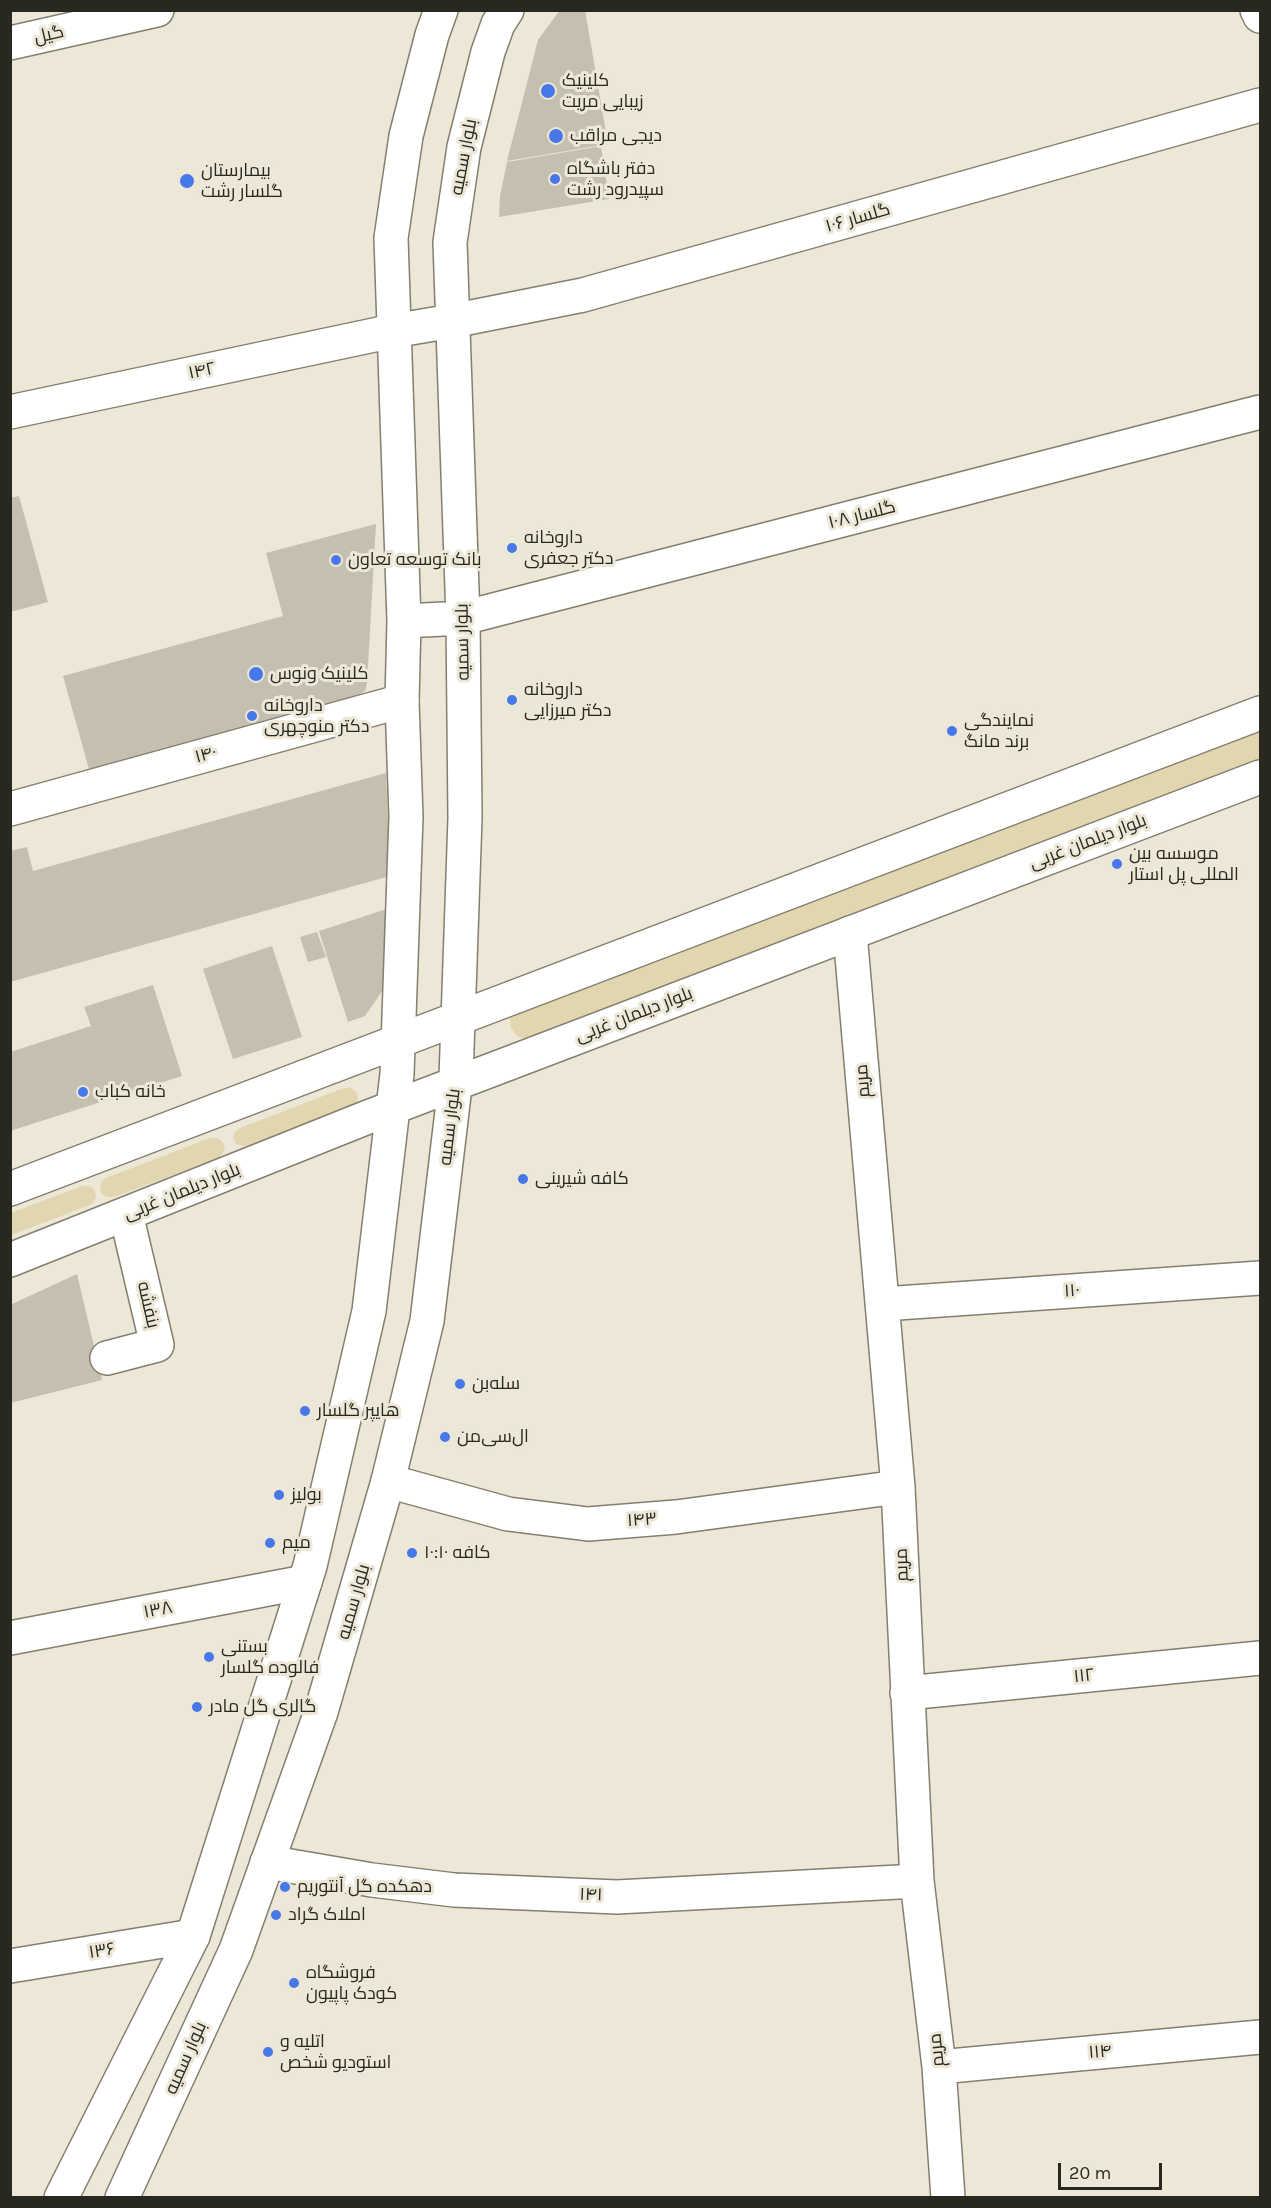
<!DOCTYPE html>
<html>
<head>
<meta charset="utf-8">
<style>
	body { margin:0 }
	#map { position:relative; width:1271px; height:2208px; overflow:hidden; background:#ece7d6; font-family:Karla,sans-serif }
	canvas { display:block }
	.frame { position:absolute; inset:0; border:12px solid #282720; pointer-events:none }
	.scale { position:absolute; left:1058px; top:2163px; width:104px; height:27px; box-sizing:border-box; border:3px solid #282720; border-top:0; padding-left:8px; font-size:18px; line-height:21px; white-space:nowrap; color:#282720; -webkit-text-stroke:4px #ece7d6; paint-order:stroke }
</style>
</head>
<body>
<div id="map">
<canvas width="1271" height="2208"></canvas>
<div class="frame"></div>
<div class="scale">20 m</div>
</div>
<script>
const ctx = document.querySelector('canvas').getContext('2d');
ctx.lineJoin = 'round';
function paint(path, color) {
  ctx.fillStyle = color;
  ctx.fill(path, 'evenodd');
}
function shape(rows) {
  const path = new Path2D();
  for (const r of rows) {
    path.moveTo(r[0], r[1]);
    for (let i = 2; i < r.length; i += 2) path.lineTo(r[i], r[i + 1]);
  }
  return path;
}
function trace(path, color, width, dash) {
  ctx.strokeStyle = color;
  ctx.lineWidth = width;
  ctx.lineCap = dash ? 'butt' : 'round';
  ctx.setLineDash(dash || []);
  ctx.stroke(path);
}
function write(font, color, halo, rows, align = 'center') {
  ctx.font = font + ' Karla,Cairo,sans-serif';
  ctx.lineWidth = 6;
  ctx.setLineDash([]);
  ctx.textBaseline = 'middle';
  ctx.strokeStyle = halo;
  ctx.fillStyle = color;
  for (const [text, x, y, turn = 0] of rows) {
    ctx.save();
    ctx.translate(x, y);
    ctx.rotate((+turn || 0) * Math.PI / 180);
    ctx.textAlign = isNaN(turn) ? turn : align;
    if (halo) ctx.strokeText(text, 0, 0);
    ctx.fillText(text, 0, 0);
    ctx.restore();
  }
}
paint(shape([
	[1260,729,1260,767,534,1039,525,1039,517,1036,511,1028,510,1019,514,1010],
	[344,1088,351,1088,356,1092,358,1098,356,1104,247,1147,236,1144,233,1138,235,1132,240,1128],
	[210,1138,217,1138,222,1141,225,1147,223,1153,218,1158,114,1197,107,1197,102,1194,100,1188,101,1182,106,1178],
	[82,1186,88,1186,94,1189,96,1195,94,1202,90,1205,11,1235,11,1213]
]), '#e1d6b0');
paint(shape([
	[560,10,585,10,608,144,507,161,538,40],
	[601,146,609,199,499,217,500,196,507,162],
	[19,496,48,602,10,612,10,498],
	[376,524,367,683,365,691,357,696,89,769,63,676,283,616,266,553],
	[386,773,390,876,10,982,10,851,27,847,33,871],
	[390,908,392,977,365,1016,348,1022,319,931],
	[317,932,326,957,308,962,300,937],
	[272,946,302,1037,233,1059,203,969],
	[153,985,182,1076,10,1131,10,1052,91,1026,84,1007],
	[77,1274,102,1380,10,1403,10,1305]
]), '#c4bfae');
const minor = shape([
	[10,43,157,10],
	[452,321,583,295,1260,105],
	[10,412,393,331],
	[463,618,1260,412],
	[10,809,402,701],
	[850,933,898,1487,917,1881,939,2067,948,2198],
	[883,1304,1260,1278],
	[107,1358,157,1345,126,1214],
	[388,1481,508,1514,588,1524,676,1517,898,1487],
	[10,1638,305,1582],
	[907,1693,1260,1658],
	[267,1862,372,1880,454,1890,617,1897,917,1881],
	[10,1966,193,1936],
	[939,2067,1260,2037]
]);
const major = shape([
	[1257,10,1260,16],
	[393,331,452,321],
	[404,621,463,618],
	[10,1189,1260,713],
	[10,1260,368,1117,1260,777],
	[61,2198,193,1936,310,1566,369,1311,397,1074,406,817,402,701,404,621,391,238,406,136,432,35,441,10],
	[122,2198,236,1950,321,1712,388,1481,427,1321,456,1078,465,818,463,618,450,242,464,147,488,52,498,24,507,10]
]);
trace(minor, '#837f6f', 36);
trace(major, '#837f6f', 36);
trace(minor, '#fff', 33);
trace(major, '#fff', 33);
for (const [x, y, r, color] of [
	[548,91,8,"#4777e8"],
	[556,136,8,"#4777e8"],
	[555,179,6,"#4777e8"],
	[187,181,8,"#4777e8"],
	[512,548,6,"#4777e8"],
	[336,560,6,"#4777e8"],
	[256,674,8,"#4777e8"],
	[512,700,6,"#4777e8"],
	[252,716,6,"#4777e8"],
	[952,731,6,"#4777e8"],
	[1117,864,6,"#4777e8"],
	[83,1092,6,"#4777e8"],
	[523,1179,6,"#4777e8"],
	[460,1384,6,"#4777e8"],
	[305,1411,6,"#4777e8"],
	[445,1437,6,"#4777e8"],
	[279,1495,6,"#4777e8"],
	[270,1543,6,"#4777e8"],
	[412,1553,6,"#4777e8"],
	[209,1657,6,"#4777e8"],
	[197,1707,6,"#4777e8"],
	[285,1887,6,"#4777e8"],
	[276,1915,6,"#4777e8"],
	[294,1983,6,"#4777e8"],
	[268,2052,6,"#4777e8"]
]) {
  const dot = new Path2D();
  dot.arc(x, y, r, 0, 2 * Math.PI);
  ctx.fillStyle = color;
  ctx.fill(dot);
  trace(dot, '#ece7d6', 2);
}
write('18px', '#282720', '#ece7d6', [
	["گیل",49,35,-13],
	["بلوار سمیه",464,157,-79],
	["گلسار ۱۰۶",858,218,-16],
	["۱۴۲",202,371,-12],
	["گلسار ۱۰۸",862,515,-14],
	["بلوار سمیه",463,642,-91],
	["۱۴۰",206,755,-15],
	["بلوار دیلمان غربی",1088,842,-21],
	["بلوار دیلمان غربی",634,1015,-21],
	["مریم",863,1081,-95],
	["بلوار سمیه",450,1127,-83],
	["بلوار دیلمان غربی",182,1192,-22],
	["۱۱۰",1072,1291,-4],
	["بنفشه",148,1305,77],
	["۱۴۳",642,1520,-4],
	["مریم",902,1565,-92],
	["بلوار سمیه",354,1602,-74],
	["۱۳۸",158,1610,-11],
	["۱۱۲",1084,1676,-6],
	["۱۴۱",591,1895,2],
	["۱۳۶",102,1951,-9],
	["مریم",937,2050,-96],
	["۱۱۴",1100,2052,-5],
	["بلوار سمیه",186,2058,-66]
]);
write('18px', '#282720', '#ece7d6', [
	["کلینیک",562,81],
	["زیبایی مریت",562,102],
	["دیجی مراقب",570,136],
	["دفتر باشگاه",567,169],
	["سپیدرود رشت",567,190],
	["بیمارستان",201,171],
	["گلسار رشت",201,192],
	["داروخانه",524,538],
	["دکتر جعفری",524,559],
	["بانک توسعه تعاون",348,560],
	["کلینیک ونوس",270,674],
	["داروخانه",524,690],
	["دکتر میرزایی",524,711],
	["داروخانه",264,706],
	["دکتر منوچهری",264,727],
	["نمایندگی",964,721],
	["برند مانگ",964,742],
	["موسسه بین",1129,854],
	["المللی پل استار",1129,875],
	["خانه کباب",95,1092],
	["کافه شیرینی",535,1179],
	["سله‌بن",472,1384],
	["هایپر گلسار",317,1411],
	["ال‌سی‌من",457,1437],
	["بولیز",291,1495],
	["میم",282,1543],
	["کافه ۱۰:۱۰",424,1553],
	["بستنی",221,1647],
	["فالوده گلسار",221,1668],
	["گالری گل مادر",209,1707],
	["دهکده گل آنتوریم",297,1887],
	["املاک گراد",288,1915],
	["فروشگاه",306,1973],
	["کودک پاپیون",306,1994],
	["اتلیه و",280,2042],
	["استودیو شخص",280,2063]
], 'left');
</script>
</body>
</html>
